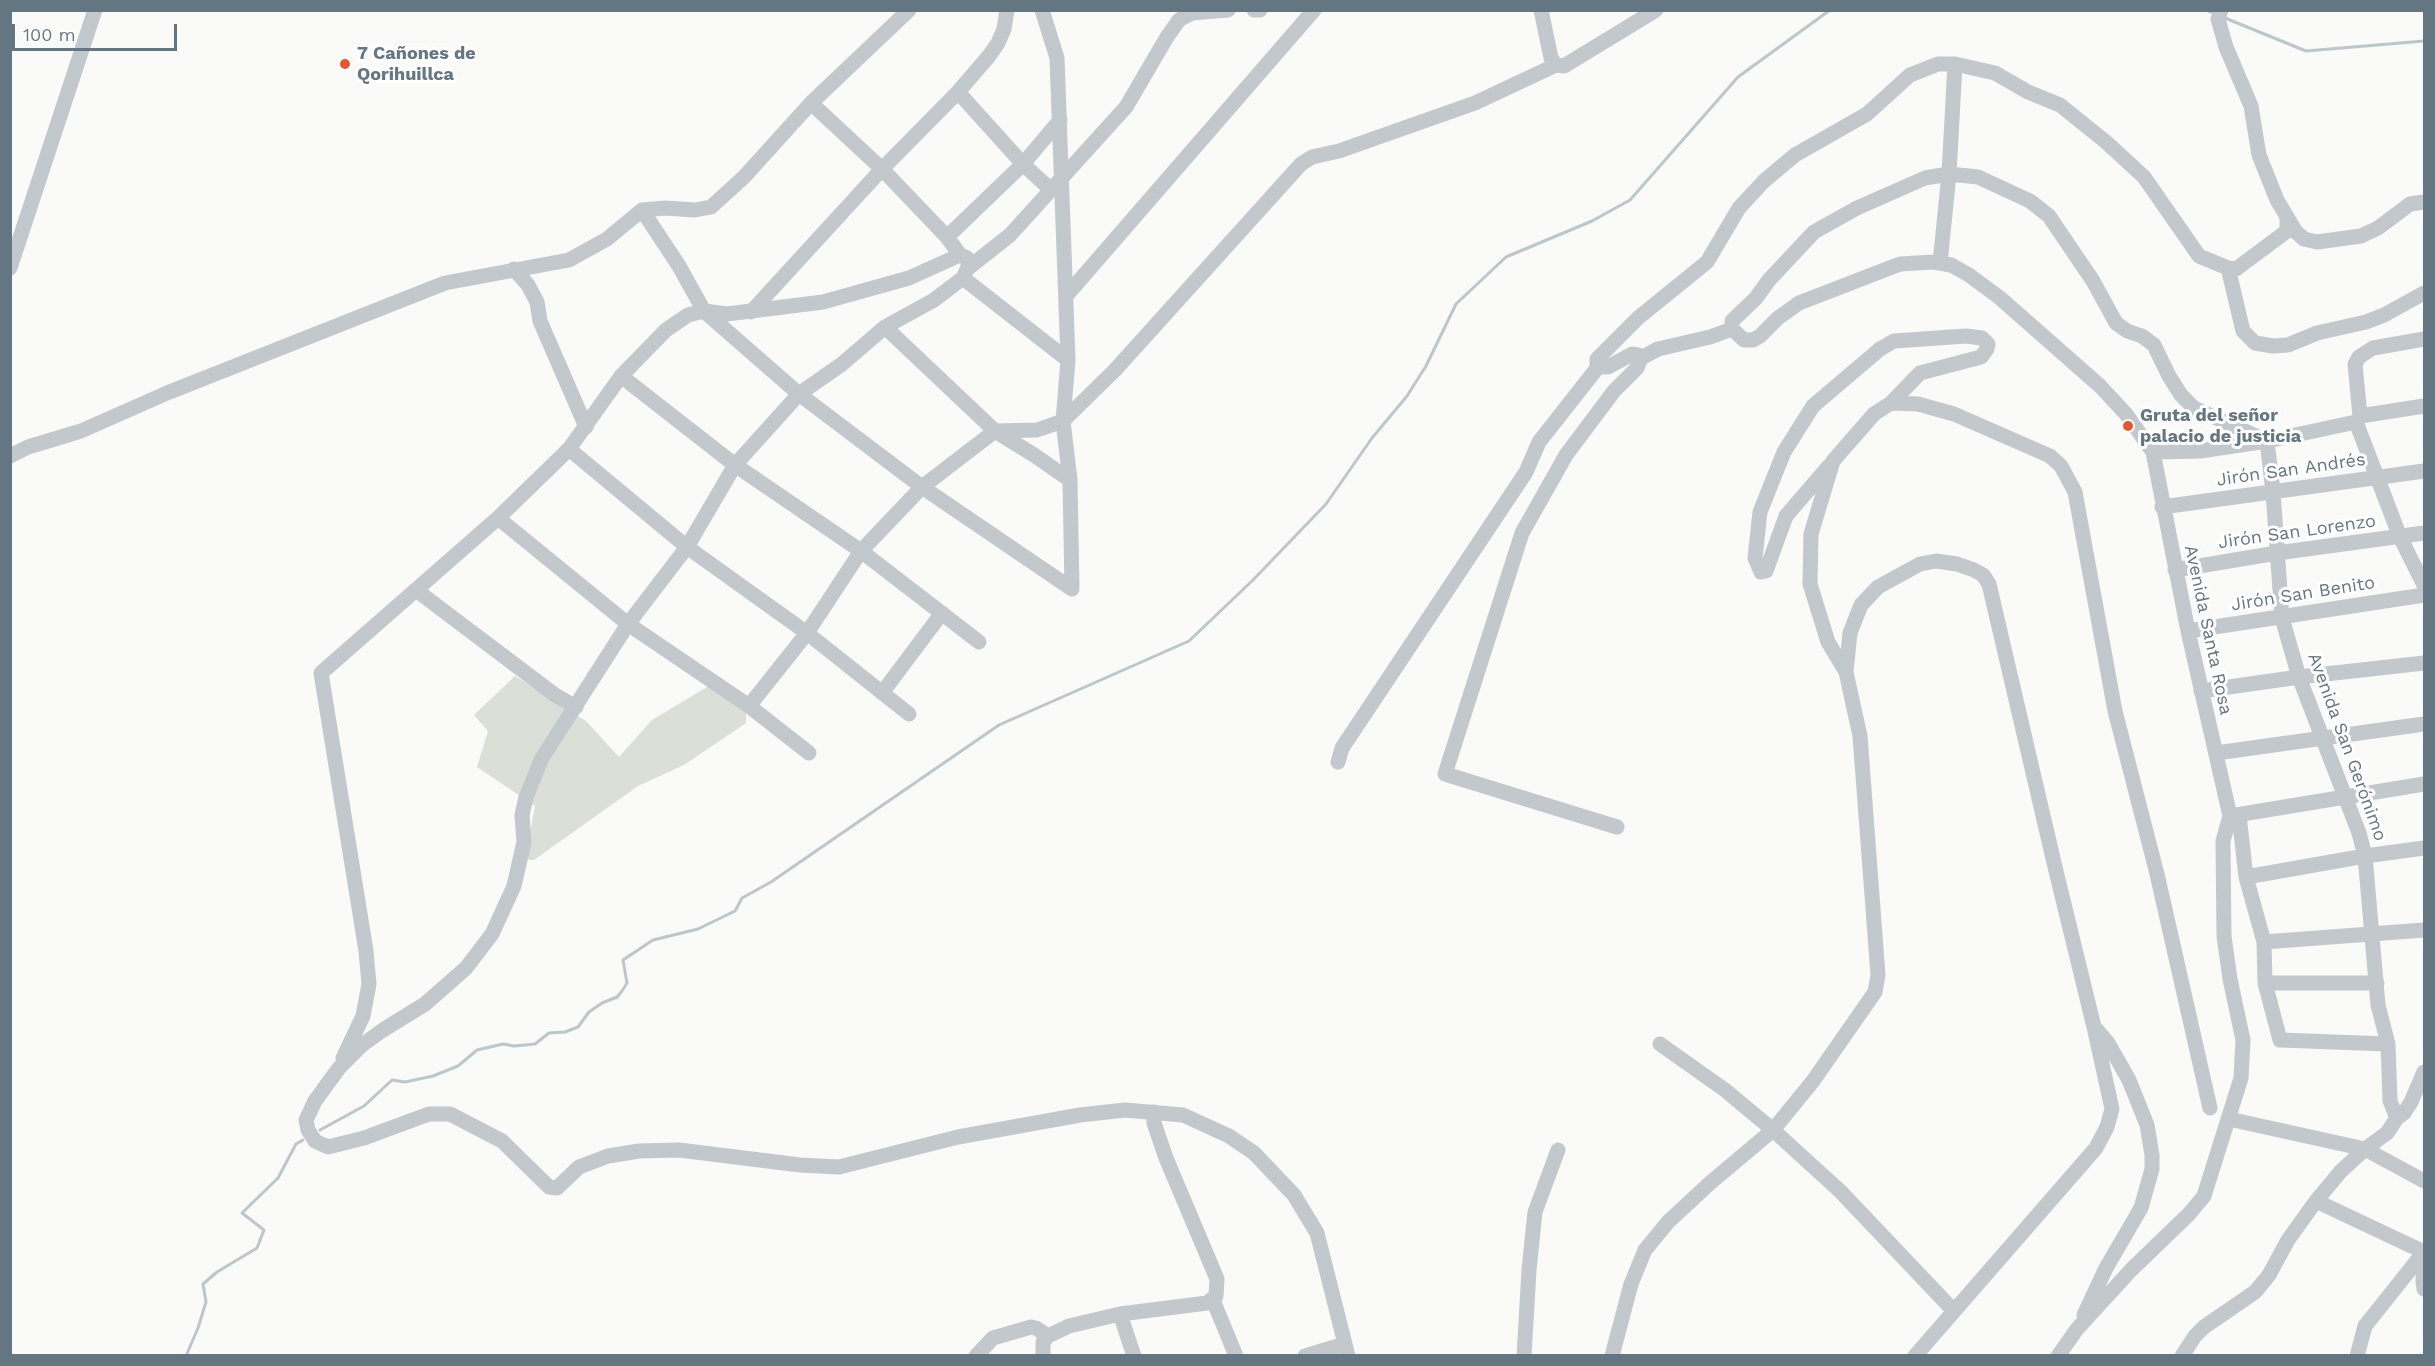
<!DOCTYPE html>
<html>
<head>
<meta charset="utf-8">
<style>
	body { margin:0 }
	#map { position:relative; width:2435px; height:1366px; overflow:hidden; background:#fafaf8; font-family:"Work Sans",sans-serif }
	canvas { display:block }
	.frame { position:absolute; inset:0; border:12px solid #657683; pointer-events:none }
	.scale { position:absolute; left:12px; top:24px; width:165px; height:27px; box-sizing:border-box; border:3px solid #657683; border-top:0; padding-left:8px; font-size:18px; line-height:21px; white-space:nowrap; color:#657683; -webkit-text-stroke:4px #fff; paint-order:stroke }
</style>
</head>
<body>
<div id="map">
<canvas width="2435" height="1366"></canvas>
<div class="frame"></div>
<div class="scale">100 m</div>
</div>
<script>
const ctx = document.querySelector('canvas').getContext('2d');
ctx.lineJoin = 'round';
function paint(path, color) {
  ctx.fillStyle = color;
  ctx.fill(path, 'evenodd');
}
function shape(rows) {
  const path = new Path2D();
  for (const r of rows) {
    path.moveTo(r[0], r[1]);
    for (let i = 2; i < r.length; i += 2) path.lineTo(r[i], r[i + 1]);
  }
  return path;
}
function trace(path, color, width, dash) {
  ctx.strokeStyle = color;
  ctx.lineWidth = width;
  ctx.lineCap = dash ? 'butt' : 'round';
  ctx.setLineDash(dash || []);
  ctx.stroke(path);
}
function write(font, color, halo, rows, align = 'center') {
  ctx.font = font + ' "Work Sans",sans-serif';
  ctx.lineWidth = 6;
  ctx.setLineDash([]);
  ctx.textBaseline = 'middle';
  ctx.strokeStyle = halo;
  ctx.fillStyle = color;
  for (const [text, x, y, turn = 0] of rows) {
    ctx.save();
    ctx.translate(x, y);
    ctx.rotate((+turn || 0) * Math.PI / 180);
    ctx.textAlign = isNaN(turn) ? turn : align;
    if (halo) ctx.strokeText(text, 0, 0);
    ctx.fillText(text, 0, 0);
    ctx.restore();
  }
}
paint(shape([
	[515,676,586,721,619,757,652,720,712,684,746,713,746,723,684,765,638,786,534,860,525,860,535,806,477,767,488,731,474,715]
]), '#dadfd7');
trace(shape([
	[2206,10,2216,14],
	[2225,18,2306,51,2424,41],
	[320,1130,364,1106,392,1080,405,1082,433,1076,458,1066,477,1050,503,1044,514,1046,535,1044,549,1033,565,1032,578,1027,589,1012,602,1003,617,997,622,991,627,983,623,960,653,940,698,929,735,911,742,898,771,882,999,725,1189,641,1253,580,1326,504,1372,438,1407,396,1426,366,1456,304,1506,257,1592,221,1630,200,1738,77,1830,10],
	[186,1356,198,1328,206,1302,203,1284,217,1272,257,1248,264,1230,242,1213,278,1178,296,1144,303,1140]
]), '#bbc7cb', 3);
trace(shape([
	[1042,10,1057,58,1068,360,1063,421,1070,480,1072,589],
	[1254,10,1260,10],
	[1541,10,1551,58,1556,65,1564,66,1656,10],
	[2221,10,2218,19,2226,47,2251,106,2259,155,2277,200,2296,232,2304,239,2317,242,2361,236,2378,228,2410,204,2424,202],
	[958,92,1023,164,1051,190],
	[811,103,882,169,947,237,960,255,967,258,969,263,967,269,963,278,951,287,934,300,885,327,842,364,799,394,735,465,687,547,628,624,542,758,526,797,522,815,524,842,514,886,492,934,466,968,425,1004,383,1030,362,1045,339,1068,315,1101,306,1120,308,1130,315,1141,328,1147,364,1138,429,1114,450,1114,502,1141,549,1187,557,1188,579,1167,608,1156,639,1151,679,1150,800,1165,839,1167,958,1137,1080,1115,1125,1110,1183,1115,1229,1136,1254,1153,1294,1195,1317,1233,1348,1356],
	[642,210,679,266,704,311,799,394,922,487,1072,589],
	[947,237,1023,164,1060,120],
	[1940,263,1949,174,1955,64],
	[10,268,95,10],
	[2228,268,2243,331,2255,343,2273,346,2288,345,2317,333,2366,322,2384,315,2424,293],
	[514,269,528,285,537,302,540,321,586,427],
	[967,269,1010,235,1126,107,1167,37,1179,20,1192,13,1228,10],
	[963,278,1068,360],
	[1066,296,1314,10],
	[751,312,882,169,958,92,989,56,998,43,1004,29,1007,10],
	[885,327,995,431,1034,455,1070,480],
	[1641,358,1638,355,1632,354,1608,367,1598,367,1597,365,1597,359,1638,318,1707,262,1739,208,1764,181,1795,155,1867,114,1910,75,1938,64,1955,64,1995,73,2028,92,2060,105,2106,142,2144,177,2199,256,2228,268,2236,269,2287,231,2287,217],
	[621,376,735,465,861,551,979,642],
	[2360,416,2355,364,2359,357,2373,348,2424,339],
	[2356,422,2400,537,2424,585],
	[569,449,687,547,807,633,909,714],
	[2153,452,2200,451,2267,441,2356,422,2360,416,2424,406],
	[10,456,28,447,81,431,167,393,445,283,569,260,607,239,642,210,665,208,695,210,711,207,744,177,811,103,909,10],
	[1829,466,1786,516,1766,571,1761,572,1755,558,1760,512,1784,452,1813,406,1880,349,1894,341,1966,336,1982,338,1988,344,1987,349,1981,357,1920,373,1891,403],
	[2162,507,2424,471],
	[498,518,628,624,749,706,809,753],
	[2175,570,2277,553,2424,533],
	[416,590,555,695,576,707],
	[2188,631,2424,595],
	[1846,672,1828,642,1810,584,1811,534,1833,461,1874,414,1891,403,1918,404,1954,414,2050,456,2061,466,2075,492,2115,711,2157,874,2210,1108],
	[2201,691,2299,677,2424,663],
	[882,693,942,613],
	[749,706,807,633,861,551,922,487,995,431,1037,430,1063,421,1115,370,1301,164,1312,157,1339,151,1475,103,1556,65],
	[2216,753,2424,724],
	[1338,762,1342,748,1526,472,1539,442,1598,367],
	[2239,815,2246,877,2264,942,2265,983,2280,1040,2388,1044],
	[2230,816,2424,784],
	[1617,827,1445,774,1522,533,1566,455,1614,391,1637,368,1641,358,1658,349,1710,337,1732,329],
	[2246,877,2365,856,2424,848],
	[2264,942,2424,930],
	[2265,983,2377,983],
	[1660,1044,1725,1090,1773,1130,1840,1191,1953,1310],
	[343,1058,363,1016,369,984,366,951,321,673,498,518,569,449,621,376,666,330,688,315,704,311,727,314,823,302,909,278,960,255],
	[2229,1119,2365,1149,2424,1181],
	[2316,1201,2424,1252],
	[2424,1252,2423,1282,2424,1289],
	[1213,1300,1236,1356],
	[1120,1314,1134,1356],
	[2084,1315,2106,1268,2141,1208,2152,1169,2152,1155,2147,1125,2129,1080,2108,1043,2096,1029],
	[976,1356,993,1338,1031,1327,1036,1328,1048,1336],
	[1043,1356,1043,1342,1048,1336,1069,1326,1120,1314,1207,1303,1216,1296,1217,1279,1166,1158,1154,1123,1154,1112],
	[1305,1356,1345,1344],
	[1524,1356,1529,1270,1535,1212,1558,1150],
	[1612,1356,1631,1284,1645,1250,1668,1222,1710,1183,1773,1130,1813,1081,1875,992,1878,975,1860,736,1846,672,1850,633,1861,605,1878,587,1920,564,1936,561,1957,564,1974,570,1983,575,1989,584,2055,867,2094,1027,2112,1109,2107,1127,2096,1148,1915,1356],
	[2058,1356,2077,1329,2131,1270,2189,1214,2204,1196,2241,1078,2243,1040,2230,979,2224,936,2223,841,2230,816,2188,631,2153,452,2126,414,2100,386,2000,298,1969,275,1951,265,1934,262,1900,264,1799,303,1778,318,1760,336,1753,340,1744,340,1732,329,1732,321,1756,298,1769,280,1814,232,1857,208,1925,178,1949,174,1978,177,2030,201,2049,216,2093,281,2116,323,2127,331,2142,336,2154,345,2169,376,2181,395,2194,408,2267,441,2273,492,2282,618,2299,677,2359,833,2365,856,2378,1005,2388,1044,2390,1101,2397,1118,2404,1113,2411,1102,2424,1072],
	[2182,1356,2195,1336,2204,1327,2255,1292,2269,1275,2288,1240,2316,1201,2341,1171,2365,1149,2387,1133,2397,1118],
	[2357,1356,2365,1326,2424,1252]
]), '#c3c8cc', 15);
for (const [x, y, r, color] of [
	[345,64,6,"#e4572e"],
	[2128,426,6,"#e4572e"]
]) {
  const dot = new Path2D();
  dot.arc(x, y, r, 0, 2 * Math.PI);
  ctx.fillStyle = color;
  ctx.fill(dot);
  trace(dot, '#fff', 2);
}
write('bold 18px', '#657683', '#fff', [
	["7 Cañones de",357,54],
	["Qorihuillca",357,75],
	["Gruta del señor",2140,416],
	["palacio de justicia",2140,437]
], 'left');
write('18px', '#657683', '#fff', [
	["Jirón San Andrés",2291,470,-8],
	["Jirón San Lorenzo",2297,532,-8],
	["Jirón San Benito",2303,594,-9],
	["Avenida Santa Rosa",2208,630,78],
	["Avenida San Gerónimo",2347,747,70]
]);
</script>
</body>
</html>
